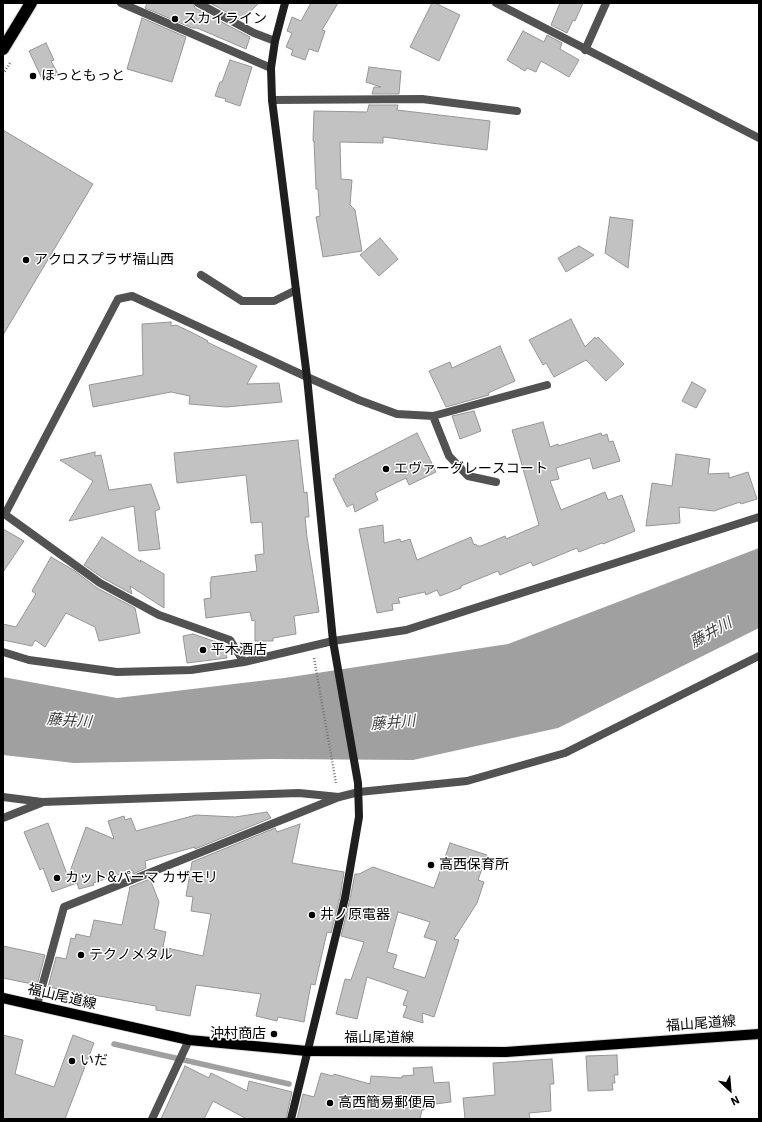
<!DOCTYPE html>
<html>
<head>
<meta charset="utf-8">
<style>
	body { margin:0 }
	#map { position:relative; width:762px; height:1122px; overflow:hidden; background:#fff; font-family:"IBM Plex Sans",sans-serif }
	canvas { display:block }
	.frame { position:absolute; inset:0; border:4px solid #000; pointer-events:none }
	.north { position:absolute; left:710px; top:1070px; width:40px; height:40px; -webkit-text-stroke:3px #fff; paint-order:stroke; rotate:154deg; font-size:11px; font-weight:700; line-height:16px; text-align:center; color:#000 }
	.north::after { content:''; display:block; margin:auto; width:14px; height:18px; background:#000; clip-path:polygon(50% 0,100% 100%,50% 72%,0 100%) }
</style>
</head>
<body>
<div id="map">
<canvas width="762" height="1122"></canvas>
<div class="frame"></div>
<div class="north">N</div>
</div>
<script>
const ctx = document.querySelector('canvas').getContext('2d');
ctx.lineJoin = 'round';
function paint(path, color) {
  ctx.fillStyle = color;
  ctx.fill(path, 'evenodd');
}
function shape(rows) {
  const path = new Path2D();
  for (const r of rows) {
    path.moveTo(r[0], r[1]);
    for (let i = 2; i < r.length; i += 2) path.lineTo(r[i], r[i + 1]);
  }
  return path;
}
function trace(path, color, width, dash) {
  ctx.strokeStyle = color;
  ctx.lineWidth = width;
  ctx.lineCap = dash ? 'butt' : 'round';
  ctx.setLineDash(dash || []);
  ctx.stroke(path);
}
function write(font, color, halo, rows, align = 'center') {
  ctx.font = font + ' "IBM Plex Sans","Noto Sans JP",sans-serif';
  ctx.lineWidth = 3;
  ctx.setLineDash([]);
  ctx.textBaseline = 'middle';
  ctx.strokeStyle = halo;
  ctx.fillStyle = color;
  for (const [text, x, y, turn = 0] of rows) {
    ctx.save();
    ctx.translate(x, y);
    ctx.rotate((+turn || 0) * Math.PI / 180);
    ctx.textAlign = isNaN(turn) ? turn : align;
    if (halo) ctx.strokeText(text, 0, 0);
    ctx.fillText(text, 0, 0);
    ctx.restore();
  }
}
paint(shape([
	[759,548,759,628,558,728,413,760,272,759,74,763,3,755,3,677,117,698,284,678,508,644]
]), '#a0a0a0');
trace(shape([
	[114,1044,289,1084]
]), '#a0a0a0', 5.5);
const building = shape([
	[147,3,193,3,195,8,250,37,246,49,197,28,192,28,145,8,147,3],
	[210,3,259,3,241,20,210,3],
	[311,3,338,3,322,30,325,31,318,52,309,49,305,60,291,55,293,50,286,47,292,33,287,31,292,17,301,21,311,3],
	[432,3,435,3,460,15,439,61,410,47,432,3],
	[560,3,583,3,575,21,573,20,567,33,551,25,560,3],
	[142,18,186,37,172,82,127,69,142,18],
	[523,31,544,42,547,35,562,43,560,49,579,60,569,77,541,61,536,72,527,68,525,71,507,60,523,31],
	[46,43,54,60,51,61,58,74,43,81,29,51,46,43],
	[230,60,252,67,240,106,225,101,226,99,215,96,220,82,222,82,230,60],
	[369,67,401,71,399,94,372,94,374,87,381,87,366,82,369,67],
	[369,105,398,105,397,110,490,121,487,150,383,137,383,143,340,142,341,179,352,180,350,205,355,210,362,251,323,257,316,217,320,216,318,189,316,189,314,141,313,141,314,111,367,112,369,105],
	[3,130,93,184,3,335,3,130],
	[610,217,633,220,628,268,605,253,610,217],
	[380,238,398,259,379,276,360,255,380,238],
	[579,246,594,255,566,272,558,258,579,246],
	[571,319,585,347,595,337,596,339,598,337,624,364,606,381,586,360,554,377,546,363,543,365,529,340,571,319],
	[171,322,171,326,176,325,191,332,208,341,207,342,257,366,247,384,279,383,282,402,226,407,189,404,190,396,171,392,93,407,89,385,143,375,142,324,171,322],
	[500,346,515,381,488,393,489,395,446,407,429,371,450,362,452,368,500,346],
	[692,382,706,390,696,408,682,401,692,382],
	[474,411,481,431,460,439,452,416,474,411],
	[543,422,550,447,558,444,558,446,601,433,602,436,607,434,609,442,613,441,620,461,593,469,590,458,556,468,559,479,550,481,561,510,605,492,608,500,622,495,635,531,603,544,602,543,579,552,577,548,533,566,531,562,500,575,498,571,461,586,461,588,440,596,437,590,426,595,425,592,398,598,400,603,392,604,393,610,377,613,359,529,383,525,384,543,400,539,401,542,410,539,417,560,471,537,474,545,476,544,477,546,481,546,505,536,506,539,539,525,512,430,543,422],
	[417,433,436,472,409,485,406,478,375,493,378,500,355,512,353,504,347,507,333,479,336,477,335,475,417,433],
	[298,440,304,493,307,492,309,517,305,517,307,537,319,612,294,616,296,634,273,638,273,641,255,641,255,620,252,621,250,612,206,618,204,599,211,598,210,582,211,582,211,577,257,571,255,555,264,554,262,522,251,523,246,475,177,483,174,453,298,440],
	[95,452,95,456,101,455,109,490,151,484,160,509,155,511,160,549,139,551,134,506,69,521,93,481,60,460,95,452],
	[676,454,710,459,708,474,729,473,729,478,748,472,757,499,741,504,740,502,714,511,679,507,680,523,646,526,652,483,672,486,676,454],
	[3,529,24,541,3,572,3,529],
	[102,537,141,562,140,560,164,574,164,608,130,586,132,594,103,578,84,565,102,537],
	[51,557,75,571,97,588,135,608,140,633,99,641,95,627,66,613,45,647,35,640,32,646,3,640,3,624,16,627,36,594,32,591,51,557],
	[193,634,225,645,227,658,187,663,183,636,193,634],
	[267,812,271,818,195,849,195,847,145,861,146,868,133,874,133,870,93,883,94,885,79,889,77,883,52,892,43,868,40,870,24,832,48,823,68,877,86,827,114,839,108,821,124,816,125,820,131,818,136,831,196,815,235,817,267,812],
	[300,824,292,863,344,872,340,897,331,933,327,932,315,985,311,984,304,1022,278,1017,277,1021,256,1016,261,994,196,985,190,1016,156,1010,156,1006,48,987,56,957,66,959,71,938,75,939,76,934,90,937,94,920,122,925,130,887,150,879,159,902,154,929,166,932,163,947,203,956,211,914,191,911,193,897,186,896,192,862,275,828,277,832,300,824],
	[450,843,487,855,478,880,484,882,477,903,454,939,459,940,434,1017,422,1013,423,1023,403,1017,407,1006,403,1005,408,991,367,977,357,1019,336,1014,345,979,351,980,364,942,341,936,350,899,355,874,359,874,373,867,434,888,450,843],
	[398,912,430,922,424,937,437,941,425,978,393,968,397,955,387,952,398,912],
	[3,946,45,955,37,985,3,978,3,946],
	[3,1035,23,1040,15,1074,54,1087,73,1035,94,1043,65,1119,3,1119,3,1035],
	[617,1055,618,1075,614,1075,615,1083,612,1083,613,1090,588,1091,586,1056,617,1055],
	[552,1059,554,1084,550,1084,551,1111,529,1113,530,1119,465,1119,463,1098,495,1095,493,1063,552,1059],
	[185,1066,209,1078,211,1073,247,1091,249,1081,292,1092,286,1119,247,1119,213,1101,204,1119,161,1119,185,1066],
	[432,1067,434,1083,449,1082,451,1102,435,1104,435,1106,424,1106,424,1110,422,1110,420,1119,297,1119,303,1094,314,1097,321,1073,333,1076,334,1074,370,1084,371,1076,402,1078,402,1076,414,1075,413,1068,432,1067]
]);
paint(building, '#c2c2c2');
trace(building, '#969696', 1);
const primary = shape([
	[3,998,189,1040,307,1051,506,1052,759,1034]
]);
const highway = shape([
	[3,49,31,3]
]);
trace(primary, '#dbdbdb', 12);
trace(highway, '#dbdbdb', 14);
trace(shape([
	[3,74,10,63],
	[314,658,336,783]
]), '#747474', 2.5, [1, 2]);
trace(shape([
	[121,3,271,68],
	[198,3,254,33,275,41],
	[272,100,422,99,517,111],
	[201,275,242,301,274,301,296,290]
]), '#525252', 8);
trace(shape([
	[496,3,759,138],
	[585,50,606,3],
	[433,416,449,456,468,476,496,482],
	[3,513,100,583,159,615,230,640,244,662],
	[5,514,118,299,132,296,307,377,359,400,397,414,433,416,547,385],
	[3,652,29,660,117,672,191,670,244,662,333,641,406,630,759,517],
	[3,797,42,802,299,793,339,797],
	[3,818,41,803],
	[37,1005,64,907,339,797,359,792,467,781,565,753,759,656],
	[152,1119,189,1040]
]), '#525252', 8);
trace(shape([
	[285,3,275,41,271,68,272,100,307,377,333,641,358,783,359,817,345,898,291,1119]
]), '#1f1f1f', 8);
trace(primary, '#000', 10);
trace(highway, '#000', 12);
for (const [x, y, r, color] of [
	[175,19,4,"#000"],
	[33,76,4,"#000"],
	[26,260,4,"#000"],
	[386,469,4,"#000"],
	[203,650,4,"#000"],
	[431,865,4,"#000"],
	[57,878,4,"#000"],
	[312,915,4,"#000"],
	[81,955,4,"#000"],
	[274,1034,4,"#000"],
	[72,1061,4,"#000"],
	[330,1103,4,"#000"]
]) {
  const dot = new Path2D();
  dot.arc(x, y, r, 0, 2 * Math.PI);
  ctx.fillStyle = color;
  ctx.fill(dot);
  trace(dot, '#fff', 1.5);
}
write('14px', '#000', '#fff', [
	["スカイライン",183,19],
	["ほっともっと",41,76],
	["アクロスプラザ福山西",34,260],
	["エヴァーグレースコート",394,469],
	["平木酒店",211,650],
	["高西保育所",439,865],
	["カット&パーマ カザモリ",65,878],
	["井ノ原電器",320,915],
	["テクノメタル",89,955],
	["沖村商店",266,1034,"right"],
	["いだ",80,1061],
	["高西簡易郵便局",338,1103]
], 'left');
write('14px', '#000', '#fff', [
	["福山尾道線",62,997,13],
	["福山尾道線",701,1024,-4],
	["福山尾道線",379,1038]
]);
write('italic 15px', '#414141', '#fff', [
	["藤井川",711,633,-29],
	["藤井川",69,721,4],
	["藤井川",393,723,-5]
]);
</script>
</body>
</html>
